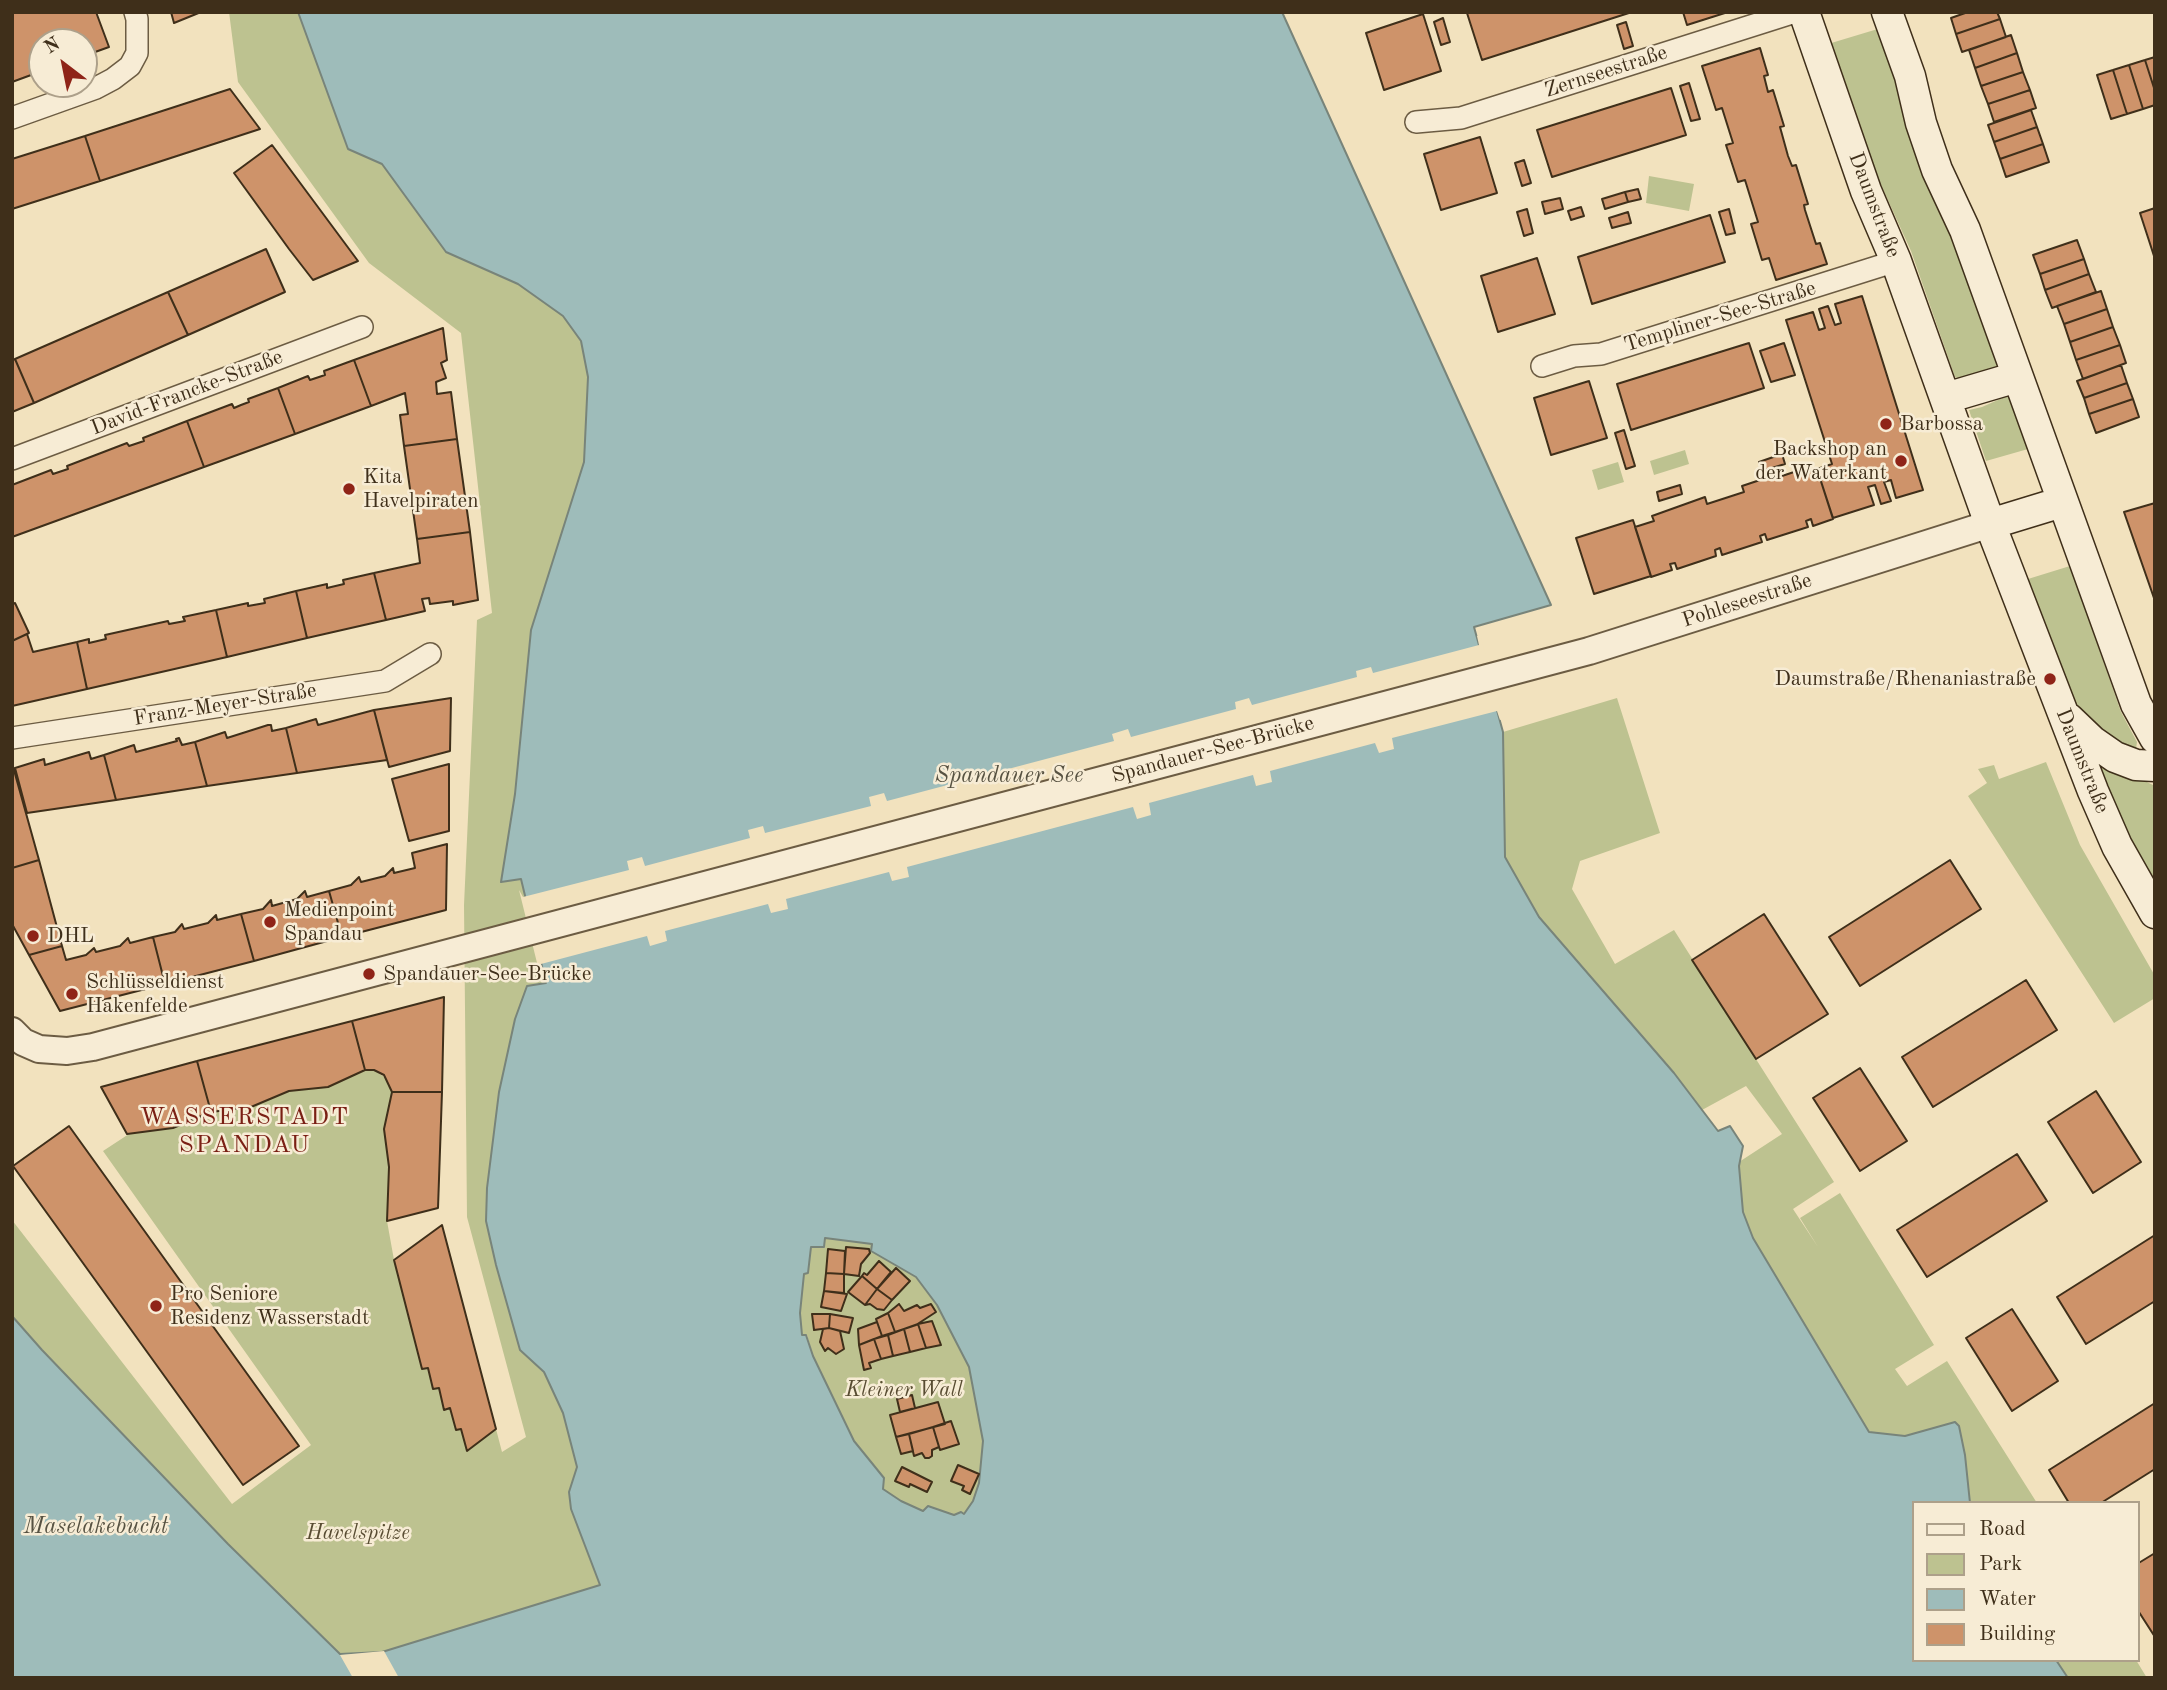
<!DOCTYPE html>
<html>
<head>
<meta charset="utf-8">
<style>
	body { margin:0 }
	#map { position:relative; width:2167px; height:1690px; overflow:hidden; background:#f2e2be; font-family:"Old Standard TT",serif }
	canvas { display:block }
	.frame { position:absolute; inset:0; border:14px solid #3f2f1a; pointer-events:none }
	.legend { position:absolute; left:1912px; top:1501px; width:228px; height:161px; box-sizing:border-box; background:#f7ecd5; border:2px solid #ada08a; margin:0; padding:9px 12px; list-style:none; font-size:21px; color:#3f2f1a }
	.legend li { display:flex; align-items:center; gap:14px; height:35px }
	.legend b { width:35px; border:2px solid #ada08a }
	.north { position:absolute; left:28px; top:28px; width:70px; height:70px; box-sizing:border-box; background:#f7ecd5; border:2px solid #ada08a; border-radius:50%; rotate:328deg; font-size:19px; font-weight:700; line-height:28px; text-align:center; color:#3f2f1a }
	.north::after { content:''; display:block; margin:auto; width:24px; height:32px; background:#8f2418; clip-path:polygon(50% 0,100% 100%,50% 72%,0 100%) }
</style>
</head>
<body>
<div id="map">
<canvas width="2167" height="1690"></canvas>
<div class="frame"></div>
<ul class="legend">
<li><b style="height:9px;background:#f7ecd5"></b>Road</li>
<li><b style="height:19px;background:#bdc290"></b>Park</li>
<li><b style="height:19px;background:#9ebcba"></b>Water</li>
<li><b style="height:19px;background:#ce936a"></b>Building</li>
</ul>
<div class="north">N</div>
</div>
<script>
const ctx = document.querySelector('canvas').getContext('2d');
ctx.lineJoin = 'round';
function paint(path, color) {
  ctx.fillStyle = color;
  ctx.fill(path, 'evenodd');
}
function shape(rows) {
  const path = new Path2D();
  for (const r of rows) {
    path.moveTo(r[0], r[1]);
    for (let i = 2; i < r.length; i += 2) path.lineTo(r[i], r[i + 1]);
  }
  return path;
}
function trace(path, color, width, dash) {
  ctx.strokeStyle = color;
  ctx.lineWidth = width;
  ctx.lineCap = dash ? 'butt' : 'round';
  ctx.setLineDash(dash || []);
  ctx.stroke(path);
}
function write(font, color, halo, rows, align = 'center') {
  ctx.font = font + ' "Old Standard TT",serif';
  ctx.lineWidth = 5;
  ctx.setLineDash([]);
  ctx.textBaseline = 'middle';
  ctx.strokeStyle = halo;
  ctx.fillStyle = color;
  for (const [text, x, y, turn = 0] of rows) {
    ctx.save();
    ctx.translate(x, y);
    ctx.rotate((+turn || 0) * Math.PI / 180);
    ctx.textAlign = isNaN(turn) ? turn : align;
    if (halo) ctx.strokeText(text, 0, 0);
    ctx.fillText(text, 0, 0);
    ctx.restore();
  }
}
paint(shape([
	[229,12,298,12,348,149,382,164,446,252,518,284,563,316,581,341,588,377,584,462,531,630,515,794,501,881,521,879,546,983,527,990,515,1019,499,1092,520,1350,544,1372,563,1413,577,1467,569,1492,571,1509,600,1586,382,1652,340,1655,228,1544,42,1350,12,1316,12,1220,232,1504,311,1445,103,1151,132,1132,173,1128,211,1112,251,1107,289,1091,328,1087,365,1070,374,1070,387,1079,392,1092,384,1129,389,1167,387,1221,394,1260,422,1369,428,1368,433,1389,439,1388,444,1409,450,1408,456,1430,461,1429,467,1451,496,1429,502,1452,526,1437,467,1217,464,905,477,620,492,613,461,333,369,263,238,82],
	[1881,28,1999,364,1987,374,1961,379,1955,377,1911,251,1872,165,1828,44],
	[1649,176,1694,184,1689,211,1646,203],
	[2007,396,2011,397,2028,449,1986,461,1969,410,1982,407],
	[1685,450,1689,464,1654,475,1650,461],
	[1618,462,1624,482,1598,490,1592,470],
	[2070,566,2121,712,2137,742,2136,749,2133,751,2083,722,2069,694,2028,579],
	[1617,698,1660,833,1580,861,1572,889,1615,964,1674,930,1834,1182,1793,1209,1818,1247,1800,1218,1840,1193,1934,1345,1895,1369,1907,1386,1947,1361,2037,1503,1970,1503,1965,1455,1955,1422,1905,1436,1869,1432,1753,1238,1743,1212,1739,1162,1782,1134,1746,1086,1702,1110,1674,1073,1539,917,1505,857,1503,732],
	[2098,758,2155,786,2155,889,2123,830,2095,759],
	[2046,762,2080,845,2155,976,2155,998,2114,1023,1968,796,1987,783,1978,769,1994,765,1999,779],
	[825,1238,872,1244,871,1251,916,1277,937,1305,969,1367,983,1440,979,1483,973,1501,963,1515,954,1515,928,1506,924,1512,901,1501,883,1489,884,1478,854,1441,813,1356,807,1335,802,1336,800,1313,804,1274,808,1272,811,1246],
	[2056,1660,2136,1660,2147,1678,2068,1678]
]), '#bdc290');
const water = shape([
	[298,12,1282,12,1551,605,1474,627,1503,732,1505,857,1539,917,1674,1073,1718,1131,1730,1126,1743,1146,1739,1166,1743,1212,1753,1238,1869,1432,1905,1436,1955,1422,1959,1426,1965,1455,1970,1503,1913,1503,1913,1660,2056,1660,2068,1678,12,1678,12,1316,42,1350,228,1544,340,1654,382,1652,600,1585,571,1509,569,1492,577,1467,563,1413,544,1372,520,1350,496,1265,486,1221,487,1188,499,1092,515,1019,527,986,546,983,521,879,501,882,515,794,531,630,584,462,588,377,581,341,563,316,518,284,446,252,382,164,348,149,298,12],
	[825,1238,872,1244,871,1251,916,1277,937,1305,969,1367,983,1441,979,1483,973,1501,964,1514,961,1512,954,1515,928,1506,923,1511,901,1501,883,1489,884,1478,854,1441,813,1356,806,1335,802,1335,800,1313,804,1274,808,1273,811,1247,824,1247,825,1238]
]);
paint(water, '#9ebcba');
trace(water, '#78847a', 2);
paint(shape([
	[1480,635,1503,719,1500,720,1497,711,1392,738,1394,749,1379,753,1375,743,1270,771,1272,782,1256,786,1253,775,1149,803,1151,815,1137,819,1133,807,907,867,909,877,892,881,889,872,786,899,788,909,771,913,768,904,665,931,667,941,650,946,647,936,541,964,543,974,540,975,519,890,523,897,629,870,627,861,642,857,645,866,750,838,748,830,763,826,765,833,871,806,869,797,884,793,887,801,1114,741,1112,734,1128,729,1131,737,1236,709,1235,702,1249,698,1252,705,1357,677,1356,671,1371,667,1373,673,1479,645,1477,636],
	[384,1651,399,1678,353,1678,340,1655]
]), '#f2e2be');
const building = shape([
	[12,12,96,12,109,47,84,56,84,42,42,42,42,71,12,82,12,12],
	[171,12,201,12,174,23,171,12],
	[1470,12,1632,12,1482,60,1467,13,1470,12],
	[1683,12,1728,12,1687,25,1683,12],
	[1968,12,1997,12,2000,19,1956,34,1951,18,1968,12],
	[1423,14,1441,71,1384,90,1366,33,1423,14],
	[1443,18,1450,42,1441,45,1434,22,1443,18],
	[2000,19,2006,37,1962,52,1956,34,2000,19],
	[1626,22,1633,46,1624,49,1617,25,1626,22],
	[2011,35,2017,53,1975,68,1969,50,2011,35],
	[1760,48,1768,75,1764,76,1768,92,1773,90,1784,126,1780,127,1788,156,1792,166,1796,165,1808,204,1804,205,1805,210,1816,244,1820,243,1827,264,1776,280,1769,258,1762,260,1751,224,1758,222,1745,180,1738,182,1726,145,1733,143,1722,108,1716,110,1702,66,1760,48],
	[2017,53,2023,72,1981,86,1975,68,2017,53],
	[2155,57,2155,91,2145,60,2155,57],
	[2145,60,2155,91,2155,105,2143,109,2129,65,2145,60],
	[2129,65,2143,109,2127,114,2113,70,2129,65],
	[2113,70,2127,114,2111,119,2097,75,2113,70],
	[2023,72,2030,90,1988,104,1981,86,2023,72],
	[1689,83,1700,119,1691,121,1680,86,1689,83],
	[1671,88,1686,135,1552,177,1537,130,1671,88],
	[230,89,260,129,100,181,85,136,230,89],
	[2030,90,2036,108,1994,122,1988,104,2030,90],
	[2031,110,2037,127,1994,142,1988,125,2031,110],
	[2037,127,2043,144,2000,159,1994,142,2037,127],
	[85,136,100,181,12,209,12,159,85,136],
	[1480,137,1497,193,1441,210,1424,154,1480,137],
	[2043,144,2049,162,2006,177,2000,159,2043,144],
	[272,145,358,261,313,280,289,249,234,173,272,145],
	[1524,160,1531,183,1522,186,1515,163,1524,160],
	[1638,189,1641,199,1628,202,1625,192,1638,189],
	[1625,192,1628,202,1605,209,1602,199,1625,192],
	[1560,198,1563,209,1545,214,1542,202,1560,198],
	[1581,207,1584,216,1571,220,1568,211,1581,207],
	[2155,208,2155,256,2154,256,2140,213,2155,208],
	[1527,209,1533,233,1524,236,1517,212,1527,209],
	[1729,209,1735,233,1726,235,1719,212,1729,209],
	[1628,212,1631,223,1612,228,1609,218,1628,212],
	[1710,215,1725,262,1592,304,1578,257,1710,215],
	[2077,240,2084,259,2040,274,2033,255,2077,240],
	[266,249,285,292,188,335,168,292,266,249],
	[1537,258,1555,314,1498,332,1481,276,1537,258],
	[2084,259,2089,274,2045,290,2040,274,2084,259],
	[2089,274,2096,292,2052,308,2045,290,2089,274],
	[2101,291,2107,309,2064,324,2057,306,2101,291],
	[168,292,188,335,34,403,15,359,168,292],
	[1862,296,1923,490,1896,498,1891,480,1884,482,1891,501,1881,504,1875,485,1868,487,1874,505,1833,518,1817,469,1832,464,1786,320,1813,312,1819,330,1825,328,1819,309,1828,306,1835,325,1841,323,1835,304,1862,296],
	[2107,309,2113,327,2070,342,2064,324,2107,309],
	[2113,327,2120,345,2076,360,2070,342,2113,327],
	[443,328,447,360,441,363,446,378,436,382,437,394,451,392,457,439,404,446,400,415,408,414,405,393,371,406,354,360,443,328],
	[1749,343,1764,388,1631,430,1617,384,1749,343],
	[1784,343,1795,375,1771,382,1760,351,1784,343],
	[2120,345,2126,363,2083,379,2076,360,2120,345],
	[15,359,34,403,12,412,12,360,15,359],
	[354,360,371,406,295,434,278,388,308,376,310,380,325,375,324,371,354,360],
	[2121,365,2127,383,2084,398,2077,381,2121,365],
	[1589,381,1607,438,1551,455,1534,398,1589,381],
	[2127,383,2133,399,2089,414,2084,398,2127,383],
	[278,388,295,434,204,467,187,421,232,404,234,408,241,405,249,402,248,399,278,388],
	[2133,399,2139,417,2096,433,2089,414,2133,399],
	[187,421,204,467,12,537,12,485,51,470,53,474,68,469,67,466,127,443,129,446,144,441,143,438,187,421],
	[1624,430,1635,466,1626,469,1615,433,1624,430],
	[457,439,470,532,417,539,404,446,457,439],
	[1782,454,1785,464,1762,471,1759,462,1782,454],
	[1817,469,1833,519,1813,526,1811,519,1806,521,1808,527,1767,540,1765,534,1760,536,1762,542,1722,555,1720,548,1715,550,1716,556,1677,569,1675,563,1670,564,1672,570,1651,577,1635,527,1654,521,1652,516,1705,497,1707,504,1744,492,1742,486,1769,477,1770,480,1797,471,1798,475,1817,469],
	[1680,485,1682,494,1659,501,1657,492,1680,485],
	[2155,503,2155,601,2124,512,2155,503],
	[1633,520,1651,576,1594,594,1576,538,1633,520],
	[470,532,478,600,453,605,453,601,430,604,429,598,422,599,425,611,386,620,374,573,420,563,417,539,470,532],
	[374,573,386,620,307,638,296,591,327,584,327,588,344,584,343,580,374,573],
	[296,591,307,638,227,657,216,610,248,603,248,606,265,603,264,599,296,591],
	[15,603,29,633,12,641,12,604,15,603],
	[216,610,227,657,87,689,77,642,89,639,89,643,106,639,105,635,168,621,169,624,185,621,183,617,216,610],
	[27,634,33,652,77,642,87,689,12,706,12,641,27,634],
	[451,698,450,751,389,767,374,710,451,698],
	[374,710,387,760,297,773,286,728,316,719,318,725,374,710],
	[268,725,271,725,272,731,286,728,297,773,207,786,195,742,225,732,227,738,268,725],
	[179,738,182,745,195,742,207,786,116,800,104,755,134,745,136,752,177,741,176,739,179,738],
	[89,752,91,759,104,755,116,800,27,813,15,768,44,759,45,765,89,752],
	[12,763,39,860,12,868,12,763],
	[449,764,449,831,409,841,392,779,449,764],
	[447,844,446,910,342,937,329,891,351,885,359,877,361,882,385,876,393,868,394,873,415,868,412,853,447,844],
	[39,860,62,946,29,955,12,924,12,868,39,860],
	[1950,860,1981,909,1860,986,1829,937,1950,860],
	[305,891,307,897,329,891,342,937,254,961,241,914,263,909,271,900,272,906,297,899,305,891],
	[241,914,254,961,165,984,153,937,175,932,182,924,184,929,208,923,216,915,217,920,241,914],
	[1764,914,1828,1014,1756,1059,1692,960,1764,914],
	[153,937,165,984,60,1011,29,955,62,946,66,960,86,955,94,948,96,952,120,946,128,938,130,943,153,937],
	[2026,980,2057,1030,1933,1107,1902,1057,2026,980],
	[444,997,442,1092,392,1092,384,1075,374,1070,365,1070,352,1021,444,997],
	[352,1021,365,1070,328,1087,289,1091,251,1107,211,1112,197,1061,352,1021],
	[197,1061,211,1112,173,1128,127,1134,101,1087,197,1061],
	[1860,1068,1907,1141,1860,1171,1813,1098,1860,1068],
	[2096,1091,2141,1162,2093,1193,2048,1122,2096,1091],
	[392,1092,442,1092,438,1208,387,1221,389,1167,384,1129,392,1092],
	[69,1126,299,1446,243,1485,13,1166,69,1126],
	[2017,1154,2047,1201,1927,1277,1897,1230,2017,1154],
	[442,1225,496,1429,467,1451,461,1429,456,1430,450,1408,444,1410,439,1388,433,1389,428,1368,422,1369,394,1260,442,1225],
	[2155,1235,2155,1301,2086,1344,2057,1297,2155,1235],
	[846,1247,869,1249,870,1253,861,1264,859,1276,844,1274,846,1247],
	[828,1249,845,1251,844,1274,826,1273,828,1249],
	[879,1261,891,1272,877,1289,862,1276,864,1273,867,1275,879,1261],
	[896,1268,910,1281,892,1300,877,1289,896,1268],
	[826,1273,844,1274,844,1293,824,1291,826,1273],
	[862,1276,877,1289,865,1305,848,1292,862,1276],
	[877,1289,892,1300,884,1310,877,1309,870,1304,865,1305,877,1289],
	[824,1291,847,1294,841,1311,821,1307,824,1291],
	[899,1304,904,1311,917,1305,920,1308,931,1304,936,1312,916,1325,895,1332,888,1313,899,1304],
	[2012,1309,2058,1381,2012,1411,1966,1338,2012,1309],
	[888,1313,895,1332,882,1336,876,1319,888,1313],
	[812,1314,830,1314,829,1328,814,1330,812,1314],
	[830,1314,853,1318,849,1333,829,1328,830,1314],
	[932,1321,941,1345,926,1348,918,1324,932,1321],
	[877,1322,882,1336,859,1345,858,1329,877,1322],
	[918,1324,926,1348,910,1352,904,1329,918,1324],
	[829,1328,840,1331,844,1349,836,1354,828,1348,825,1351,820,1342,823,1329,829,1328],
	[904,1329,910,1352,893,1356,888,1335,904,1329],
	[888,1335,893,1356,881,1359,874,1339,888,1335],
	[874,1339,881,1359,869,1363,871,1368,864,1370,859,1345,874,1339],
	[912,1395,915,1408,900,1412,897,1399,912,1395],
	[938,1402,945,1424,896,1437,890,1415,938,1402],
	[2155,1403,2155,1469,2101,1503,2069,1503,2049,1470,2155,1403],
	[951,1421,959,1444,940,1450,933,1427,951,1421],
	[933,1427,939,1447,932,1450,932,1456,929,1458,925,1458,922,1453,914,1456,909,1434,933,1427],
	[909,1434,913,1451,901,1454,896,1437,909,1434],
	[958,1465,979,1474,970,1494,962,1490,964,1486,951,1481,958,1465],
	[902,1467,932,1482,927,1492,910,1484,909,1487,895,1481,902,1467],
	[2155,1553,2155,1637,2137,1609,2137,1564,2155,1553]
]);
paint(building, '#ce936a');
trace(building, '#3f2f1a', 2);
const minor = shape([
	[12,118,96,88,113,79,130,66,137,53,137,19,135,12],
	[1416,122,1461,118,1795,12],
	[1542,366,1574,356,1601,354,1896,261],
	[12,459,362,327],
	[12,738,385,681,430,654]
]);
const tertiary = shape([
	[12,1031,23,1042,39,1049,67,1051,93,1047,1589,651,1990,524]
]);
const secondary = shape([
	[1804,12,1866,191,1896,261,1990,524,2093,791,2117,846,2155,913],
	[1887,12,1910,76,1921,123,1937,170,1965,230,2136,704,2155,738],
	[1946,398,2017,377],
	[1990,524,2062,502],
	[2069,719,2092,741,2115,757,2136,765,2155,766]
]);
trace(minor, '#6c5c43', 24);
trace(tertiary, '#6c5c43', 30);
trace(secondary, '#3f2f1a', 33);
trace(minor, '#f7ecd5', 21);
trace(tertiary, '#f7ecd5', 26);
trace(secondary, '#f7ecd5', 30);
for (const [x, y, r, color] of [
	[1886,424,7,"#8f2418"],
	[1901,461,7,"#8f2418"],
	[349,489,7,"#8f2418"],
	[2050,679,7,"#8f2418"],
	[270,922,7,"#8f2418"],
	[33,936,7,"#8f2418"],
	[369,974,7,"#8f2418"],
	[72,994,7,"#8f2418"],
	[156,1306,7,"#8f2418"]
]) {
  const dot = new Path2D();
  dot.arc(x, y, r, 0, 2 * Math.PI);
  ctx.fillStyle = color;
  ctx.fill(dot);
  trace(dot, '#f7ecd5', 2.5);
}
write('21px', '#3f2f1a', '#f7ecd5', [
	["Zernseestraße",1606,72,-18],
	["Daumstraße",1874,205,69],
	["Templiner-See-Straße",1720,317,-17],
	["David-Francke-Straße",187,393,-21],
	["Pohleseestraße",1747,601,-18],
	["Franz-Meyer-Straße",225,705,-9],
	["Spandauer-See-Brücke",1213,750,-15],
	["Daumstraße",2082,761,68]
]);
write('21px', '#3f2f1a', '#f7ecd5', [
	["Barbossa",1900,424],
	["Backshop an",1887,449,"right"],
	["der Waterkant",1887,473,"right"],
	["Kita",363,477],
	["Havelpiraten",363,501],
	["Daumstraße/Rhenaniastraße",2036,679,"right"],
	["Medienpoint",284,910],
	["Spandau",284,934],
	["DHL",47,936],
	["Spandauer-See-Brücke",383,974],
	["Schlüsseldienst",86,982],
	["Hakenfelde",86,1006],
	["Pro Seniore",170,1294],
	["Residenz Wasserstadt",170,1318]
], 'left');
write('italic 21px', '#584c32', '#f7ecd5', [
	["Kleiner Wall",904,1390],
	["Havelspitze",358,1533]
]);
write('italic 23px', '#575242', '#f7ecd5', [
	["Spandauer See",1009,776],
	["Maselakebucht",96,1527]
]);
ctx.letterSpacing = '2px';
write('24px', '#7a1f14', '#f7ecd5', [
	["WASSERSTADT",245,1118],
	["SPANDAU",245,1146]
]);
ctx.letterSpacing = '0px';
</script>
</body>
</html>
